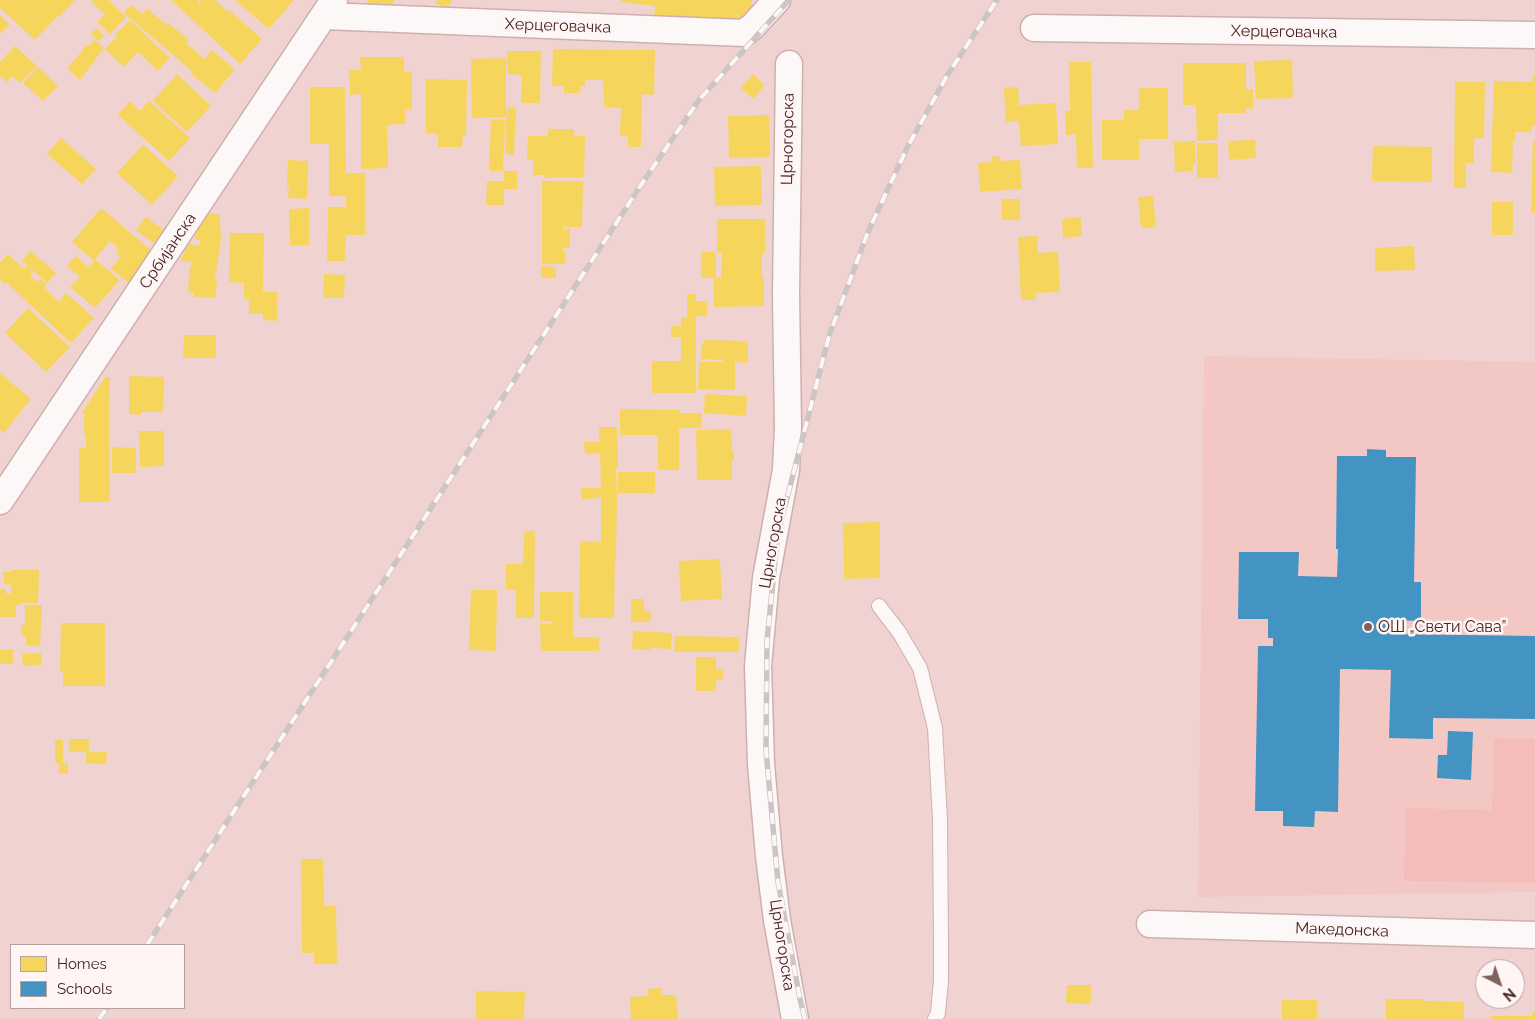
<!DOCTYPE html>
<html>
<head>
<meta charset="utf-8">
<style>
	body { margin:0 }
	#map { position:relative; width:1535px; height:1019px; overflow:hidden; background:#f0d3d1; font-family:Raleway,sans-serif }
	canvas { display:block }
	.legend { position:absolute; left:10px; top:944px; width:175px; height:65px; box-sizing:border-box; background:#fff5f5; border:1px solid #b4a1a0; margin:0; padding:6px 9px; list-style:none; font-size:15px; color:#442321 }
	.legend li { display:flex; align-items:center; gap:10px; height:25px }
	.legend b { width:25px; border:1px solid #b4a1a0 }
	.north { position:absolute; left:1475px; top:959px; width:50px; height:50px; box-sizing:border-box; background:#fff5f5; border:1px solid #b4a1a0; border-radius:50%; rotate:139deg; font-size:14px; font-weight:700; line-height:20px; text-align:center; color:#442321 }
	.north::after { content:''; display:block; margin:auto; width:18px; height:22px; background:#80615f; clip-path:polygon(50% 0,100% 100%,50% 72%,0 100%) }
</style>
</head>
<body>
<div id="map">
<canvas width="1535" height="1019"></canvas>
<ul class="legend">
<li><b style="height:14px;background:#f6d55c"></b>Homes</li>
<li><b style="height:14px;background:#4393c3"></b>Schools</li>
</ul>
<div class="north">N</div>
</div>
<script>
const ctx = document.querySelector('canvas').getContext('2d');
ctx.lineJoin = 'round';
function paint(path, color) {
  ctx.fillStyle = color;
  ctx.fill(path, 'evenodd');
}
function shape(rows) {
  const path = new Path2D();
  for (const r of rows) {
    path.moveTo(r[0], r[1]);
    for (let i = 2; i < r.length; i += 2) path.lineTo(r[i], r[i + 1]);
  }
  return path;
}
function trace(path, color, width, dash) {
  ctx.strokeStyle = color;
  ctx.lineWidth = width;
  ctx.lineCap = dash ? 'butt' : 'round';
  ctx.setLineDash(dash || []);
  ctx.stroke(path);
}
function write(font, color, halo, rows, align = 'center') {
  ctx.font = font + ' Raleway,sans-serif';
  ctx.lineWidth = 5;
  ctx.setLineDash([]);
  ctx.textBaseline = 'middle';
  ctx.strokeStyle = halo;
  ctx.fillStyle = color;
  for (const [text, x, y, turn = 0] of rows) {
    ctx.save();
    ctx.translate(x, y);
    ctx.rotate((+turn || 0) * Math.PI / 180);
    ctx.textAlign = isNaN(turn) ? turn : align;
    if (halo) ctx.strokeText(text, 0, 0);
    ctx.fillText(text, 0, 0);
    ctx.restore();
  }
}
paint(shape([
	[1204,356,1535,362,1535,892,1198,897]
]), '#f3c7c4');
paint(shape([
	[1494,738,1535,739,1535,883,1404,881,1406,808,1492,810]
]), '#f5bdb9');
paint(shape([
	[0,0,75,0,60,16,59,15,35,40,0,8],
	[93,0,109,0,126,17,110,34,97,22,105,14,91,2],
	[171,0,200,0,198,2,199,4,202,0,215,0,228,12,229,10,262,39,240,64],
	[235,0,294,0,269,29],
	[368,0,395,0,390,7,365,7],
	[437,0,452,0,446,10,435,3],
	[621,0,752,0,751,13,731,26,654,17,655,6,621,2],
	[131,5,143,14,147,9,167,25,168,23,189,40,186,43,205,59,212,50,235,69,215,93,191,74,193,72,124,13],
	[0,15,10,25,0,34],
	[130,20,170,58,158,71,138,52,124,67,105,49,117,36,115,34],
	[97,28,104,36,98,41,91,33],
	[94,40,104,48,80,80,67,69,87,45,88,46],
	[15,46,37,66,20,83,12,76,7,82,0,76,0,62],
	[553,49,655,50,654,95,642,94,641,147,628,147,628,136,620,136,621,108,604,107,603,80,585,80,585,86,581,86,580,93,564,93,564,86,552,86],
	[507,51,541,51,540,103,521,103,522,75,507,74],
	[360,57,404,57,404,72,412,71,412,109,405,109,405,124,387,125,388,168,361,169,361,94,350,95,349,70,361,70],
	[506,58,506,117,472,118,471,59],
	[1292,60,1293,98,1256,99,1254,61],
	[1069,62,1091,62,1093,168,1077,168,1076,134,1066,135,1065,111,1070,111],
	[1183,63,1246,63,1246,89,1253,89,1253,109,1246,108,1246,113,1218,113,1218,140,1197,141,1196,105,1183,105],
	[38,67,58,86,43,101,23,83],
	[177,74,211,106,187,132,153,101],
	[753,74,765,85,753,99,741,88],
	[1533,74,1535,74,1535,126,1532,126,1531,132,1515,132,1515,141,1513,140,1512,173,1491,172,1494,81,1533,82],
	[426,79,467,80,466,135,463,135,462,147,438,147,438,134,426,134],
	[1455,82,1485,82,1484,138,1474,138,1474,163,1466,163,1466,188,1454,188],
	[310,87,345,87,346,196,329,196,329,144,310,144],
	[1018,87,1019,105,1056,103,1058,144,1021,146,1019,121,1006,122,1004,88],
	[1139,88,1168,88,1168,139,1139,139,1139,160,1102,160,1102,120,1124,120,1123,110,1139,110],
	[130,101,140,111,149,101,190,138,169,161,118,115],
	[507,107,516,108,514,155,505,154],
	[769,115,770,157,729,158,728,116],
	[491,119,505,120,503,171,489,171],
	[548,129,574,129,574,136,585,136,584,177,544,178,544,175,533,175,533,160,527,160,528,136,548,136],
	[61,138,96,169,82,184,47,154],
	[1255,140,1256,158,1229,160,1228,141],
	[1195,141,1196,163,1193,163,1193,171,1175,172,1174,142],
	[1533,141,1535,141,1535,213,1531,213],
	[1197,143,1218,143,1218,178,1197,178],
	[143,145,178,176,152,205,117,173],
	[1373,146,1432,147,1432,182,1372,181],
	[1000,156,1000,161,1020,160,1022,189,980,192,978,163,992,162,992,157],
	[288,160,308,161,307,199,288,198,289,188,287,188],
	[761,166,762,205,715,206,714,167],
	[504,171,517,171,517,189,504,189,504,205,486,205,487,181,504,181],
	[346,173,365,173,365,235,346,235,346,219,345,261,327,261,328,207,346,207],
	[542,181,583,181,582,227,563,227,563,230,570,229,570,248,563,248,563,252,565,252,565,264,542,264],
	[1153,196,1156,227,1141,228,1138,197],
	[1002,199,1020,199,1020,220,1002,220],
	[1492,202,1513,202,1513,235,1492,235],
	[101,208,152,251,143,262,129,283,111,269,120,257,116,253,119,249,110,241,95,259,120,280,95,308,70,287,80,277,67,266,76,256,88,267,94,261,72,242],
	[309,208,309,245,290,246,289,209],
	[205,213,220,215,221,240,215,280,217,280,215,298,194,297,194,293,188,292,189,277,196,277,188,276,192,262,180,260,189,244,200,246,200,240,196,240,196,233],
	[146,217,165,231,155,244,136,230],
	[1081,217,1082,236,1063,238,1062,219],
	[717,219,765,219,765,253,762,253,762,278,764,278,764,306,714,307,714,278,721,278,722,253,717,253],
	[230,233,264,233,263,292,277,292,277,321,263,320,263,314,249,314,249,299,244,299,244,283,229,282],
	[1037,236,1038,253,1058,252,1060,292,1035,293,1036,300,1021,300,1018,237],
	[1414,246,1415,270,1375,271,1375,248],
	[31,251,56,273,47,283,22,261],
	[701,252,716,252,716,278,701,278],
	[8,254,24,269,26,266,33,272,30,275,38,282,40,279,47,285,44,287,59,302,66,293,94,318,71,343,6,282,4,284,0,280,0,263],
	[541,266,556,267,556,278,541,278],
	[324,274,345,275,344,298,323,298],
	[687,294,696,294,696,301,707,301,707,316,696,316,696,393,652,393,652,361,681,361,681,337,671,337,671,326,681,326,681,317,687,318],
	[28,308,70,347,46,372,5,333],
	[184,335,216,335,216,358,183,358],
	[705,340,748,341,748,363,735,362,735,390,698,389,699,362,722,362,723,360,701,359,702,343,704,343],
	[0,373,31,399,4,433,0,430],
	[129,376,164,377,163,412,141,412,141,415,129,414],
	[105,377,110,377,109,416,110,502,79,502,79,472,81,470,79,471,79,448,86,448,86,434,84,434,84,415,86,415,82,413],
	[705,394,747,396,746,416,704,413],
	[620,409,679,410,680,413,702,413,701,428,679,428,679,470,658,470,658,435,620,435],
	[599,427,617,427,618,467,616,467,617,498,616,558,615,558,614,618,579,618,580,541,601,542,601,498,582,499,581,488,601,488,600,453,585,454,584,442,599,442],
	[731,429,732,452,734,452,734,460,732,461,732,480,697,480,696,430],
	[139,431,164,431,164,466,140,467],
	[112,447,136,448,136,473,112,473],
	[618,472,655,472,655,493,618,493],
	[880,522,880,578,844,579,843,523],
	[524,531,535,531,534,618,516,618,516,590,506,590,506,564,523,564],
	[720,559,722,599,681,601,679,561],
	[12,570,39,570,38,603,19,603,19,605,16,605,16,617,0,617,0,590,5,589,7,594,11,594,11,585,4,584,3,572,12,572],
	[471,590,497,590,496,651,469,650],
	[540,592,573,592,573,637,599,637,599,651,541,651,540,624,552,624,552,621,540,621],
	[631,599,644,599,644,611,651,611,650,622,631,622],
	[25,605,42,605,40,646,26,645,26,636,21,635,21,625,25,625],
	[61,623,105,623,105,686,63,686,63,672,60,672],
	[633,631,672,633,671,649,650,648,651,650,632,649],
	[675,636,739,637,739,652,674,652],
	[13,649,13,664,0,664,0,650],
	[41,653,42,665,23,666,22,654],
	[696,657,716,657,716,669,723,669,723,680,716,680,715,691,696,691],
	[69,739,89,739,89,752,107,752,106,764,86,763,86,752,69,752],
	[55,740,63,740,63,763,68,763,68,774,59,773,59,763,55,763],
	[301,859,323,859,324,906,336,906,337,964,314,964,314,953,302,953],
	[1067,985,1091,985,1091,1004,1066,1003],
	[661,988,661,995,676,995,678,1019,631,1019,630,997,648,996,648,989],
	[476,991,525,992,524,1019,476,1019],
	[1386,999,1424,999,1424,1001,1464,1002,1464,1019,1386,1019],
	[1282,1000,1317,1000,1317,1019,1282,1019],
	[1533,1012,1535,1012,1535,1019,1491,1019,1491,1016,1532,1016]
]), '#f6d55c');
paint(shape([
	[1367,449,1386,450,1386,457,1416,457,1414,582,1421,582,1421,621,1391,620,1391,634,1535,636,1535,719,1433,718,1433,739,1389,738,1391,670,1340,669,1338,812,1315,811,1314,827,1283,826,1283,811,1255,811,1258,646,1273,646,1273,638,1268,638,1268,619,1238,619,1239,552,1299,552,1298,576,1337,577,1338,549,1336,549,1337,456,1367,456],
	[1448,731,1473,732,1471,780,1437,778,1438,755,1447,755]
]), '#4393c3');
const service = shape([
	[879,606,899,632,920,668,935,728,940,820,941,942,941,980,938,1013,935,1019]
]);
const minor = shape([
	[325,16,744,33,753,26,777,0],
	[1034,28,1535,35],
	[789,64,786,294,788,427,786,470,766,578,758,666,761,764,769,856,777,920,795,1019],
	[0,501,334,0],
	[1150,924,1535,935]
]);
trace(service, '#cdb0ae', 16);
trace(minor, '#cdb0ae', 29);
trace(service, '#fdf8f8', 14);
trace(minor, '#fdf8f8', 26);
const rail = shape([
	[147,945,641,185,699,100,789,0],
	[99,1019,107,1008],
	[805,1019,800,999,778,882,766,750,767,640,778,533,829,336,868,232,907,148,948,74,997,0]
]);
trace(rail, '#cdc5c4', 5.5);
trace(rail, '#fff5f5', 4, [11]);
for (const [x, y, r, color] of [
	[1368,627,5,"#80615f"]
]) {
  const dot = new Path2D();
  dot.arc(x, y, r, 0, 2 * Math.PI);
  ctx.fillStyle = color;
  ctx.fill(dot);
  trace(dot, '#fff5f5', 2);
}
write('16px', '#442321', '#fff5f5', [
	["Херцеговачка",558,26,2],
	["Херцеговачка",1284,32,1],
	["Црногорска",788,139,-89],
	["Србијанска",168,251,-56],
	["Црногорска",773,543,-80],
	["Македонска",1342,930,2],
	["Црногорска",782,945,81]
]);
write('16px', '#442321', '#fff5f5', [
	["ОШ „Свети Сава”",1378,627]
], 'left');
</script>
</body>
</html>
